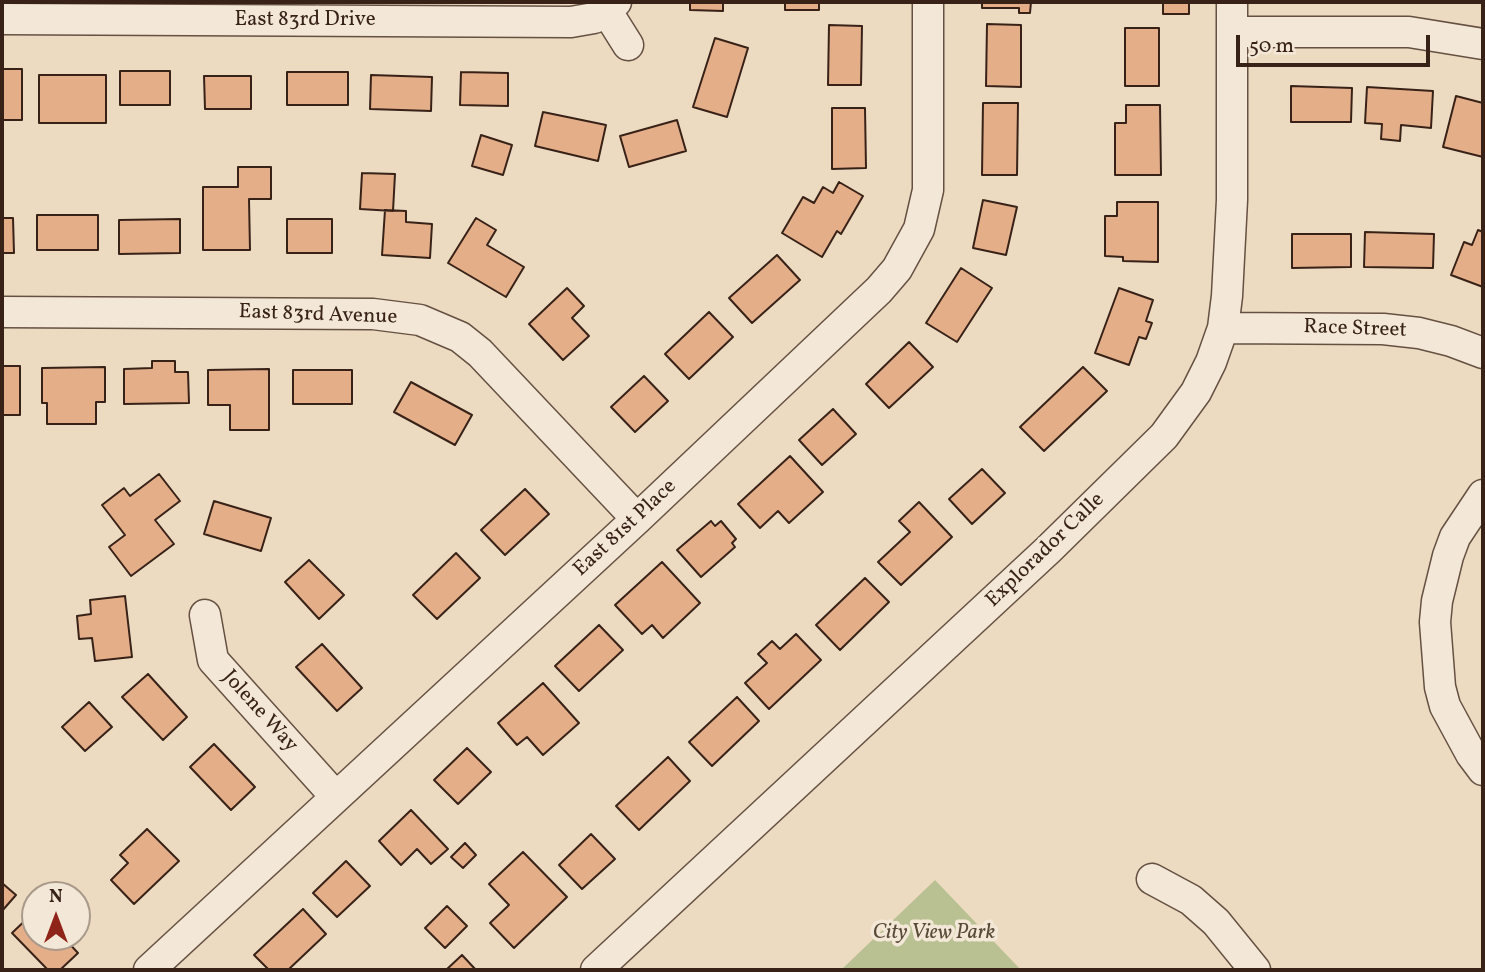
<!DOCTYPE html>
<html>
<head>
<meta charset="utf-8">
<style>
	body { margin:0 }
	#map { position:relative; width:1485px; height:972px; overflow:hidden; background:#eddbc1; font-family:Vollkorn,serif }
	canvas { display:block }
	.frame { position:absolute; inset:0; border:4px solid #382218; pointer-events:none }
	.north { position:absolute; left:21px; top:881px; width:70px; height:70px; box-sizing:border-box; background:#f3e8d7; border:2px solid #a8998b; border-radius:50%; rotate:0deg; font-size:19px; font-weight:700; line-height:28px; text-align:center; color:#382218 }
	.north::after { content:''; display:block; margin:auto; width:24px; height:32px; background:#8f2418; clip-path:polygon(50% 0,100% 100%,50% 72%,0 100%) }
	.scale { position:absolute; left:1236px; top:35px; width:194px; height:32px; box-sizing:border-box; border:4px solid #382218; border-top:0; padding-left:9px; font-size:21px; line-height:24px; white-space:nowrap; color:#382218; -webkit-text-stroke:5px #f3e8d7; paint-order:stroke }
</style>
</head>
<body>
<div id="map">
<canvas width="1485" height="972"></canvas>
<div class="frame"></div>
<div class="north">N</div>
<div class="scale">50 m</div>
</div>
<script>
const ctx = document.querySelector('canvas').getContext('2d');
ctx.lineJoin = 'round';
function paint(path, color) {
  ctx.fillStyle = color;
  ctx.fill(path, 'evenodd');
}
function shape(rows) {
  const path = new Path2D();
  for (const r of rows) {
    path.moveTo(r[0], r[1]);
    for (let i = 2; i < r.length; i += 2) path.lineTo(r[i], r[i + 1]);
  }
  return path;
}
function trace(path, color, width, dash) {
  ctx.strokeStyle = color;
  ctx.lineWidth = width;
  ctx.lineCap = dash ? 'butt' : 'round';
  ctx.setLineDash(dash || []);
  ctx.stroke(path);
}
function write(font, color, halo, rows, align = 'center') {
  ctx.font = font + ' Vollkorn,serif';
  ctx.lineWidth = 7;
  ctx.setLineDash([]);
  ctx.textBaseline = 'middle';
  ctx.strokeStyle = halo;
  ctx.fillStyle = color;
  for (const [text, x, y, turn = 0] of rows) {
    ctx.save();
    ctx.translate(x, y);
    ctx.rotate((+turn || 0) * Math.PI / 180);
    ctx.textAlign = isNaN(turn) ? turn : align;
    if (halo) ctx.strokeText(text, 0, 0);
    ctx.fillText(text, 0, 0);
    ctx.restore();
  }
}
paint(shape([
	[935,880,1021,970,841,970]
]), '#b9c092');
const building = shape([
	[690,2,723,2,723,11,690,10,690,2],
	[785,2,819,2,819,10,785,10,785,2],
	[982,2,1031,2,1030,13,1019,13,1019,8,982,8,982,2],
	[1163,2,1189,2,1189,14,1163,14,1163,2],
	[987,24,1021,25,1021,87,986,86,987,24],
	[829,25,862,26,861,85,828,85,829,25],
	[1125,28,1159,28,1159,86,1125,86,1125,28],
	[715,38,748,48,727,117,693,107,715,38],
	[2,69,22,69,22,120,2,120,2,69],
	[120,71,170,71,170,105,120,105,120,71],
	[287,72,348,72,348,105,287,105,287,72],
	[461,72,508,73,508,106,460,105,461,72],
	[39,75,106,75,106,123,39,123,39,75],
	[371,75,432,77,431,111,370,109,371,75],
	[204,76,251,76,251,109,205,109,204,76],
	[1291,86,1352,88,1351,122,1291,122,1291,86],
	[1367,87,1433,91,1431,128,1401,125,1400,141,1381,139,1382,124,1365,123,1367,87],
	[1456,96,1483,103,1483,157,1443,147,1456,96],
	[983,103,1018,103,1017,175,982,175,983,103],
	[1126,105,1160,105,1161,175,1115,175,1115,123,1126,123,1126,105],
	[832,108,865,108,866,168,832,169,832,108],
	[543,112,606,125,598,161,535,146,543,112],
	[677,120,686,151,629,167,620,136,677,120],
	[481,135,512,145,503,175,472,166,481,135],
	[238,167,271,167,271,199,249,199,250,250,203,250,203,187,238,187,238,167],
	[362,173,395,174,393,211,360,209,362,173],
	[839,182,863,196,841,234,837,231,822,257,782,233,803,197,814,203,823,187,833,193,839,182],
	[983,200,1017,207,1006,255,973,248,983,200],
	[1117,202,1158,202,1158,262,1123,261,1123,257,1105,256,1105,216,1117,216,1117,202],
	[385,210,406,211,406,222,432,224,430,258,382,255,385,210],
	[37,215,98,215,98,250,37,250,37,215],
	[2,218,13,218,14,253,2,253,2,218],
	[476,218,496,230,487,245,524,267,506,297,448,263,476,218],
	[180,219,180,253,119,254,119,220,180,219],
	[287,219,332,219,332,253,287,253,287,219],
	[1478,230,1483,232,1483,287,1451,275,1464,242,1472,245,1478,230],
	[1365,232,1434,234,1433,268,1364,267,1365,232],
	[1292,234,1351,234,1351,267,1292,268,1292,234],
	[777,255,800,280,752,323,729,298,777,255],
	[961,268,992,288,957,342,926,323,961,268],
	[567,288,584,306,572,318,589,336,563,360,529,324,567,288],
	[1119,288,1153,300,1146,321,1152,323,1146,339,1139,337,1129,365,1095,353,1119,288],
	[709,312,733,337,689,379,665,354,709,312],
	[909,342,933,367,889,408,866,384,909,342],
	[152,361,175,361,175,372,188,372,189,403,124,404,124,369,152,368,152,361],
	[2,366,20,366,20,415,2,415,2,366],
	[105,367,105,402,96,402,96,424,47,424,47,403,42,403,42,368,105,367],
	[1083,367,1107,391,1044,451,1020,427,1083,367],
	[269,369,269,430,230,430,230,405,208,405,208,370,269,369],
	[293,370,352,370,352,404,293,404,293,370],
	[644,376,668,401,635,432,611,407,644,376],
	[411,382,472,415,455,445,394,412,411,382],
	[833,409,856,434,822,465,799,440,833,409],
	[790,456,823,492,789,523,778,511,760,528,738,504,790,456],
	[982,469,1005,493,972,524,949,499,982,469],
	[159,474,180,501,155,520,174,544,131,576,109,547,125,535,102,505,124,488,130,496,159,474],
	[525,489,549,514,505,555,481,530,525,489],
	[214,501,271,518,261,551,204,534,214,501],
	[919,502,952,537,901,585,878,562,910,532,899,521,919,502],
	[711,521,715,526,721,521,736,539,732,543,735,547,701,577,677,550,711,521],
	[456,553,480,578,437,619,413,595,456,553],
	[309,560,344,595,319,619,285,582,309,560],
	[662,562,700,603,663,638,652,625,642,634,615,605,662,562],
	[865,578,889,602,840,650,816,625,865,578],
	[125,596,132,657,95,661,92,638,79,639,77,616,91,614,90,600,125,596],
	[599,625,623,650,579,691,555,666,599,625],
	[796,634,821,660,769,709,745,683,767,663,758,654,772,641,780,649,796,634],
	[322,644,362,688,337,711,296,667,322,644],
	[148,674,187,717,163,740,122,697,148,674],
	[543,683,579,723,543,755,527,737,517,745,498,723,543,683],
	[737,697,759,721,712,766,689,742,737,697],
	[89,702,112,727,85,751,62,727,89,702],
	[214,744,255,787,231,810,190,767,214,744],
	[467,748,491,772,458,804,434,780,467,748],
	[668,757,690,781,639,830,616,806,668,757],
	[411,810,448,849,431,864,417,849,401,865,379,841,411,810],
	[147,829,179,861,134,904,111,880,128,863,120,855,147,829],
	[591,834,615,859,582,889,559,865,591,834],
	[465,843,476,855,463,868,451,857,465,843],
	[523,852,567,897,514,948,490,923,509,905,489,884,523,852],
	[346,861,370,886,337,917,313,893,346,861],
	[2,883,16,895,2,911,2,883],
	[447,906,467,926,445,948,425,928,447,906],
	[303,909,326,934,288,970,269,970,254,955,303,909],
	[35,911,35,937,63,937,78,953,60,970,48,970,12,933,35,911],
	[462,955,476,970,446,970,462,955]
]);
paint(building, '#e4ae89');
trace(building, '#382218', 2);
const street = shape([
	[606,10,628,45],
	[2,19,571,22,594,18,616,2],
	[1232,32,1409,32,1483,44],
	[2,312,373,314,420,320,460,337,480,353,637,519],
	[1223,328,1383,329,1419,333,1451,341,1483,353],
	[1483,495,1455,537,1448,556,1437,601,1435,622,1440,687,1445,706,1471,754,1483,770],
	[205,615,213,660,336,797],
	[1152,879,1191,900,1216,922,1255,970],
	[149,970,637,519,879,290,897,269,919,229,928,190,928,2],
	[596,970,1048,550,1164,436,1196,392,1211,362,1223,328,1227,296,1232,200,1232,2]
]);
trace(street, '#655042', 33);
trace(street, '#f3e8d7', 30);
write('21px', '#382218', '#f3e8d7', [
	["East 83rd Drive",305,21],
	["East 83rd Avenue",318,316,2],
	["Race Street",1355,330,2],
	["East 81st Place",626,529,-43],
	["Explorador Calle",1046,551,-44],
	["Jolene Way",259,712,48]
]);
write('italic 21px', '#584a36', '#f3e8d7', [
	["City View Park",934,934]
]);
</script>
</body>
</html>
